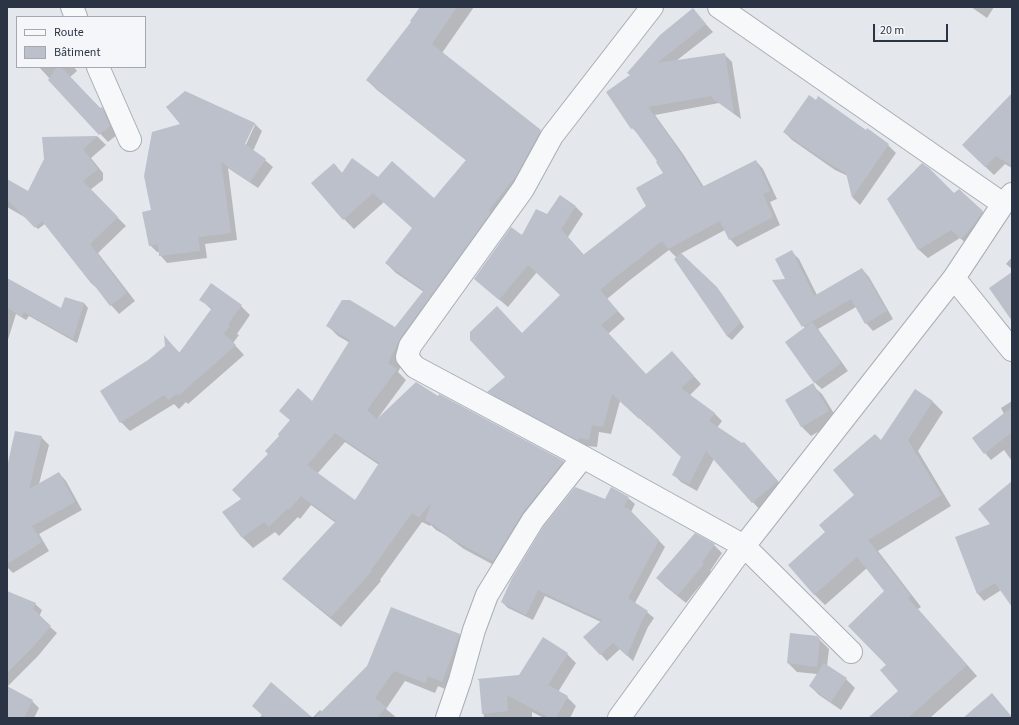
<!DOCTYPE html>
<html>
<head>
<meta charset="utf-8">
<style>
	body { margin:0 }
	#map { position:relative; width:1019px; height:725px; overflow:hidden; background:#e4e7ec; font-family:"Source Sans 3",sans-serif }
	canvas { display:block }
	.frame { position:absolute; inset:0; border:8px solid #2b3445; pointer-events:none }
	.legend { position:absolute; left:16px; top:16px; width:130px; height:52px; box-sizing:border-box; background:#f4f6f9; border:1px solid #a4a8b1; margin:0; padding:5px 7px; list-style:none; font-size:12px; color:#2b3445 }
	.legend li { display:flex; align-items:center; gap:8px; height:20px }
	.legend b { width:20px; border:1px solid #a4a8b1 }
	.scale { position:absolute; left:873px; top:24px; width:75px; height:18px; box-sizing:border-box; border:2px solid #2b3445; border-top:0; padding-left:5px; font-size:12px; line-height:14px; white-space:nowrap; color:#2b3445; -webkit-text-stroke:3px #f4f6f9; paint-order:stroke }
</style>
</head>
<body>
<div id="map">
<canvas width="1019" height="725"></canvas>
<div class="frame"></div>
<ul class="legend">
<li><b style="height:5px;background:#f7f8fa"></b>Route</li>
<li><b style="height:11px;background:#bbc0ca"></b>Bâtiment</li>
</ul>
<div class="scale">20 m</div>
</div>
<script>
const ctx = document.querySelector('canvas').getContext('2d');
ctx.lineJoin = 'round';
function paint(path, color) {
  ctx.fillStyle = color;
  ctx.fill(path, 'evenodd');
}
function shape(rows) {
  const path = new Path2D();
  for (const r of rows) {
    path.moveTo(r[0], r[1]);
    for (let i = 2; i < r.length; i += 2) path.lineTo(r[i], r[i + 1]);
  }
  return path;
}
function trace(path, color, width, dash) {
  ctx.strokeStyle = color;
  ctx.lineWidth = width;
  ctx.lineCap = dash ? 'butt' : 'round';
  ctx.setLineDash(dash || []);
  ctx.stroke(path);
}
paint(shape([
	[422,7,474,7,442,53,540,131,550,141,411,347,398,372,406,380,378,418,379,419,438,398,563,462,573,472,503,570,464,549,445,535,436,530,431,525,430,526,422,522,380,580,381,581,341,627,293,588,283,579,336,523,311,505,300,519,298,517,279,536,275,532,253,548,243,538,224,512,242,499,281,436,291,421,280,411,313,402,350,343,338,336,328,326,395,328,424,292,396,273,386,263,413,228,384,202,354,229,344,219,334,165,343,174,378,178,434,200,467,161,377,90,367,80,413,22],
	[345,442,379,465,356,501,317,474],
	[971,7,994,7,987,18],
	[693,10,713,32,676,61,724,54,732,62,741,119,719,103,655,115,683,154,704,187,756,161,763,169,777,199,770,202,780,225,737,247,730,239,725,230,680,254,721,293,744,327,732,340,727,336,676,259,677,258,669,250,630,280,607,299,625,319,608,334,646,375,679,360,701,384,689,396,714,413,722,421,717,428,751,451,785,489,760,510,714,459,697,491,681,482,673,474,682,457,649,425,648,426,620,401,611,434,599,432,597,447,587,446,587,448,496,399,489,392,506,377,523,334,561,295,537,272,508,307,483,286,522,237,547,216,576,207,583,214,568,237,584,255,647,207,665,173,659,161,640,136,632,128,631,76],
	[39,67,74,67,77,71,70,77,101,109,102,108,110,116,118,134,108,142,49,80,50,79],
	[1012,94,1012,168,1005,164,994,175,972,154],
	[254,123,262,131,253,151,265,160,273,167,258,188,228,168,237,240,205,244,207,258,167,263,160,255,160,252,157,252,150,245,152,210],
	[253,125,255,125,244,149,242,148],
	[784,132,888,145,896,153,860,205,853,198,848,176,835,170,792,140],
	[98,137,106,145,91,158,103,173,103,180,69,206,99,199,126,226,98,253,135,301,119,314,111,305,99,290,91,283,45,224,38,229,28,219,7,207,7,180,28,192,45,159,43,138],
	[959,190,991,220,970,247,960,238,928,258,919,250,888,199,954,195],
	[792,252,799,259,817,295,862,269,869,277,893,319,873,331,866,323,856,307,818,329,848,371,822,389,814,382,805,328,774,281,786,280],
	[1012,257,1012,269,1006,264],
	[7,280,62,310,66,298,84,303,88,308,77,343,29,316,26,320,16,314,7,343],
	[201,300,241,306,250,315,237,334,239,335,233,343,244,355,188,404,186,402,179,409,174,404,130,431,121,422,148,361,166,346,165,338,180,353,212,310],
	[812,385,822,394,838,420,811,436,802,427,786,400],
	[915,390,933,402,943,412,918,451,951,506,878,551,921,607,918,609,977,676,930,718,870,718,899,691,888,665,885,591,867,568,825,605,815,595,789,565,826,532,856,495,881,441],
	[1012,401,1012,461,1004,450,991,460,985,453,1004,414,1001,408],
	[41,437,49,445,39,484,59,473,66,481,82,510,39,534,49,551,13,573,7,567,7,472],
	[1012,483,1012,583,984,601,978,594,956,538,992,524],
	[628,498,635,504,631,512,665,547,635,603,647,612,654,618,648,627,633,661,620,649,607,661,585,637,601,622,545,596,533,620,508,608,502,602,605,500],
	[695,534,714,545,722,553,710,571,711,572,686,603,665,586,657,578],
	[7,592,35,604,42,610,39,617,57,633,38,656,7,687],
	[459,635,470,646,452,692,438,686,435,693,405,681,386,709,397,718,312,718,320,710,322,712,368,666],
	[817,637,829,649,827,666,846,679,855,688,841,710,819,695,810,686,817,674,797,672,788,663],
	[543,639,567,654,576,663,558,692,567,697,576,706,570,718,544,718,532,712,532,718,484,718,480,680,519,676],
	[7,687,32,701,39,708,34,718,7,718],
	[253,706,311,718,259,718,262,715]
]), '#0003');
paint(shape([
	[420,7,457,7,432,44,541,130,516,176,489,210,491,212,401,337,388,363,397,369,367,410,377,419,416,382,438,396,439,394,564,461,523,512,493,561,453,540,434,525,425,520,432,502,419,517,412,513,371,570,372,571,331,617,282,579,336,521,301,496,289,510,288,508,269,527,264,522,242,538,222,512,241,499,232,490,268,454,265,451,279,436,278,434,290,420,279,411,298,388,312,401,350,340,326,326,342,300,350,300,395,327,424,290,385,263,412,228,373,193,343,220,311,183,334,163,342,173,352,158,378,177,392,161,434,198,466,160,366,80,411,22,410,21],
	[335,433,379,463,355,500,307,465],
	[693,8,706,24,657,63,725,53,734,113,713,99,711,96,648,107,675,145,702,187,756,160,770,191,763,194,773,217,729,240,720,221,668,249,662,241,622,272,600,290,618,311,601,325,646,374,672,351,694,376,681,388,715,413,709,421,742,443,744,442,778,481,752,503,706,451,689,484,672,475,681,457,640,418,639,419,612,394,603,427,592,425,589,440,579,438,579,441,487,392,505,377,470,340,470,332,497,306,522,333,560,295,528,265,499,300,474,279,511,227,522,235,536,209,547,214,560,195,576,206,561,229,583,255,646,206,636,188,663,173,656,162,657,161,633,128,631,129,606,92,630,75,627,73,660,35],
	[57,67,61,67,100,108,102,107,110,126,99,135,48,80],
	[185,91,255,123,245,144,266,159,250,182,221,162,231,233,198,237,200,251,159,256,158,244,149,246,142,212,151,210,144,176,152,132,180,124,166,107],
	[1012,93,1012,166,996,156,985,167,962,145],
	[809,95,816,100,818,96,866,130,867,128,889,144,852,198,846,173,827,162,783,132],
	[98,136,83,149,98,169,83,181,118,217,90,244,127,293,110,306,91,281,91,283,42,221,35,228,7,199,7,179,28,191,44,159,42,137],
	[922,163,929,168,954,193,959,189,983,211,976,222,961,239,951,230,918,250,887,199],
	[792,250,814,296,862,268,887,311,865,324,851,299,802,327,772,280,785,279,775,259],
	[681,253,717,287,741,322,727,336,674,259],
	[1012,272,1012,321,989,288],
	[7,278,61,308,65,297,84,303,73,339,24,312,21,317,7,307],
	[211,283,242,305,228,324,230,326,224,334,236,345,178,396,176,394,169,400,164,395,120,423,100,391,148,360,165,346,164,335,179,353,212,308,199,300],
	[812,322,841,363,814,383,785,342],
	[813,383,829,411,801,427,785,400],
	[915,389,933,401,908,440,941,495,868,540,911,596,908,598,967,665,908,718,868,718,898,691,880,670,886,665,848,626,884,591,857,557,814,595,788,565,825,532,819,525,854,495,833,470,875,434,881,440],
	[1012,407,1012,432,984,454,972,438],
	[15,431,42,436,29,489,59,472,75,502,32,526,42,542,7,564,7,467],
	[1012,481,1012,607,995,583,977,594,955,537,990,524,978,509],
	[575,487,605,499,611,487,629,497,624,507,629,509,659,540,628,598,648,611,642,620,627,656,613,643,600,655,583,637,602,620,538,590,526,615,501,602,512,578,543,527],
	[695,533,715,544,702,562,704,564,678,595,656,578],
	[7,591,36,603,33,609,51,626,31,649,7,673],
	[391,607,460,634,442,682,428,676,425,683,394,671,375,698,386,707,377,718,315,718,367,666],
	[790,633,817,636,820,639,817,667,787,663],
	[543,637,568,653,548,685,568,696,556,718,550,718,507,695,508,711,482,714,479,680,477,679,519,675],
	[824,663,847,678,831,702,809,686],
	[271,682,313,718,266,718,252,706],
	[7,686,33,700,24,718,7,718],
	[992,693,1012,717,1012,718,963,718]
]), '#bbc0ca');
const minor = shape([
	[72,7,76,17],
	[719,7,1003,204],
	[98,67,130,140],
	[954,278,1012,350],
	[851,652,744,546,954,278,1003,204,1012,194],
	[447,718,460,680,474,630,487,595,533,520,583,457],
	[619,718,744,546,583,457,415,367,407,357,410,346,523,189,552,136,652,7]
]);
trace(minor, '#a9aeb7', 24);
trace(minor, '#f7f8fa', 22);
</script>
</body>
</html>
